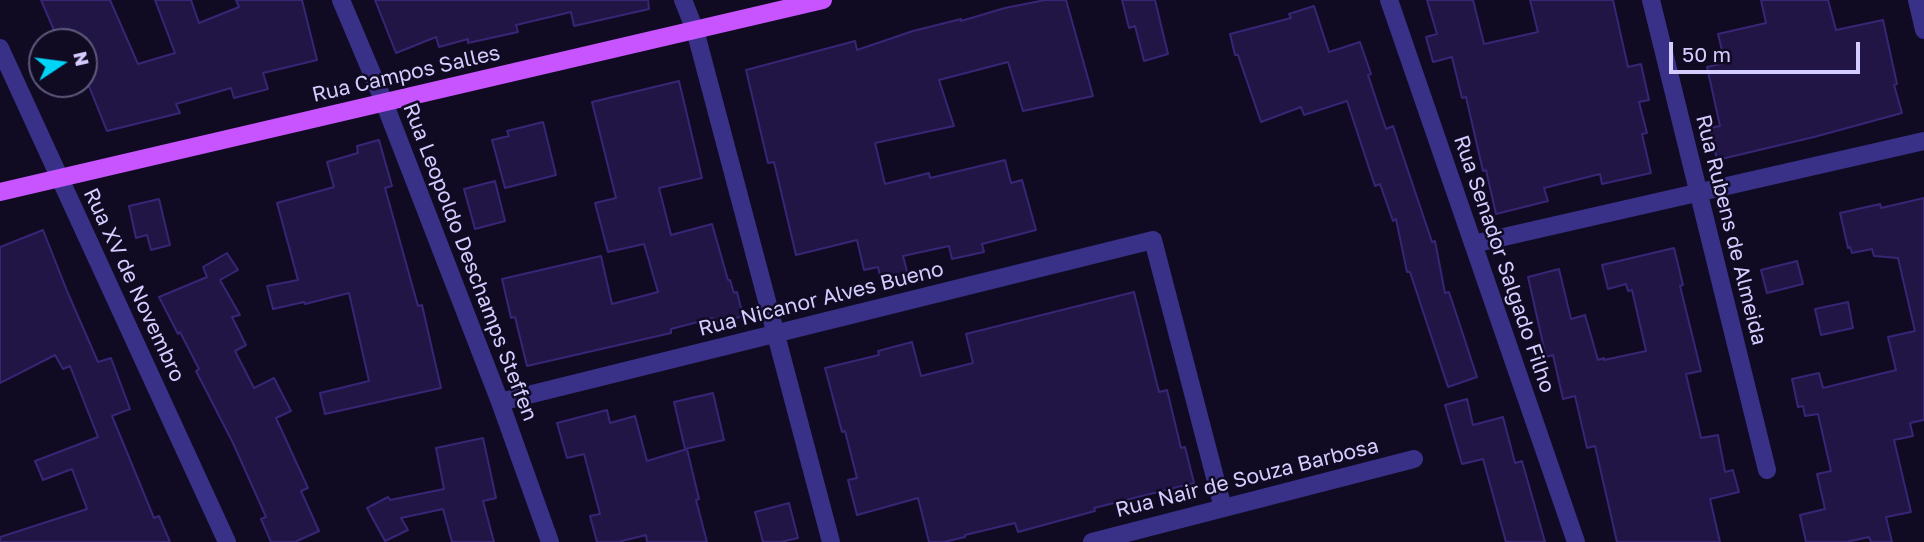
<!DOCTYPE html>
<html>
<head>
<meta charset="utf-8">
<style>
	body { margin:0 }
	#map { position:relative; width:1924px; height:542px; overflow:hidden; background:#100b23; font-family:"Golos Text",sans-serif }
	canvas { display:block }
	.north { position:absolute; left:28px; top:28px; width:70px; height:70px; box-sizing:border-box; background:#100b23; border:2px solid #5f597b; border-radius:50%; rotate:77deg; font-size:19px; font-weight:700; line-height:28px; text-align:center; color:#d5cdff }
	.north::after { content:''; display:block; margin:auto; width:24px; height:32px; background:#00d5f8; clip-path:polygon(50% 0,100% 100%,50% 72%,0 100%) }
	.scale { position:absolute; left:1669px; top:42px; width:191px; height:32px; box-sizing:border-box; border:4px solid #d5cdff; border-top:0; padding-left:9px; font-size:21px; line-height:24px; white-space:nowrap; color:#d5cdff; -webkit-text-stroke:5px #100b23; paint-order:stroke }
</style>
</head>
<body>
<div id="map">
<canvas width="1924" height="542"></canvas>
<div class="north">N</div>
<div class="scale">50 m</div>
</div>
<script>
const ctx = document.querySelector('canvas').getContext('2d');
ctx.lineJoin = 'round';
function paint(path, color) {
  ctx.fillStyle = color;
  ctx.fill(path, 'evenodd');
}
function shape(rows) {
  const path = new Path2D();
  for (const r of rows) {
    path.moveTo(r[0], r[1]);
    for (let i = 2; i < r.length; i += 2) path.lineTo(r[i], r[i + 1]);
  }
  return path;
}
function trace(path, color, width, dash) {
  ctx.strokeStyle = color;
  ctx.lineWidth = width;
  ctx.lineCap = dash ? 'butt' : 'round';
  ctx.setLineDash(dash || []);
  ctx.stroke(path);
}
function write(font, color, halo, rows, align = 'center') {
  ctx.font = font + ' "Golos Text",sans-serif';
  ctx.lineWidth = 5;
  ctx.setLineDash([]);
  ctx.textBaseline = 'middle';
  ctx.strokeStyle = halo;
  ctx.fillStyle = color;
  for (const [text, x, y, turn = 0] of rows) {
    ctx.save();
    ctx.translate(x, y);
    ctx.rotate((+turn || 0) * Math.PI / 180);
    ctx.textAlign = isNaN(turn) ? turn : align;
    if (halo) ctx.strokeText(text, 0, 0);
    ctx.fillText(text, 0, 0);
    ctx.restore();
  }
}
const building = shape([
	[41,0,110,0,138,64,175,53,155,0,191,0,199,23,239,7,236,0,302,0,317,60,263,73,268,89,234,98,231,88,176,104,180,113,107,131,84,74,84,42,59,42,41,0],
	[375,0,648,0,649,9,574,26,571,12,516,25,518,32,468,43,468,39,439,47,436,37,396,53,375,0],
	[1045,0,1066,0,1093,96,1023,111,1008,62,939,80,954,126,875,143,885,184,929,173,930,178,1005,160,1011,183,1022,180,1036,230,982,244,984,252,952,259,949,246,903,256,909,279,882,285,878,267,864,270,857,240,796,255,774,162,768,163,746,70,855,41,857,50,913,31,961,19,961,21,1005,8,1045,0],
	[1122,0,1155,0,1168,54,1144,61,1135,26,1129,28,1122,0],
	[1427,0,1473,0,1484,44,1538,32,1530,0,1613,0,1628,67,1641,64,1649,100,1639,102,1647,133,1642,134,1651,173,1602,184,1600,174,1544,188,1548,201,1496,214,1486,170,1483,171,1466,97,1462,98,1452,57,1433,62,1426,37,1437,34,1427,0],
	[1761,0,1828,0,1836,30,1883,20,1897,84,1894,85,1902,113,1814,137,1717,160,1710,128,1720,126,1707,67,1725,63,1718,34,1766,23,1761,0],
	[1314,6,1329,52,1360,42,1371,74,1368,75,1386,129,1393,126,1432,242,1435,241,1445,293,1449,292,1477,377,1448,387,1410,272,1407,272,1396,219,1393,221,1380,184,1375,186,1347,101,1304,115,1301,107,1261,122,1238,55,1235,55,1230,34,1291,18,1289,14,1314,6],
	[679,81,702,178,659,188,671,235,712,224,728,280,730,280,734,293,737,292,743,316,714,324,713,318,671,329,671,333,527,366,515,317,511,318,502,279,601,256,612,304,658,292,644,244,608,252,595,203,616,198,592,102,679,81],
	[543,122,556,175,505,188,492,140,509,136,507,131,543,122],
	[379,140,392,186,385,188,418,306,422,305,441,388,325,414,320,393,369,381,349,293,305,304,304,302,273,309,267,286,298,280,277,203,334,187,327,162,358,153,357,146,379,140],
	[495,181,505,221,475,229,464,189,495,181],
	[1924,198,1924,420,1910,423,1913,436,1894,440,1911,512,1886,517,1892,542,1871,542,1869,537,1846,542,1806,542,1800,515,1825,509,1817,474,1831,471,1818,414,1805,416,1803,406,1798,407,1792,379,1819,373,1823,388,1896,370,1888,337,1915,331,1898,258,1874,256,1872,249,1852,253,1850,247,1848,248,1840,213,1880,204,1881,208,1924,198],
	[159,199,170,245,151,250,147,235,136,238,129,206,159,199],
	[43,230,67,291,98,362,111,358,130,409,112,416,154,518,159,516,170,542,0,542,0,537,87,509,72,469,43,480,35,461,98,437,70,366,63,369,55,355,0,383,0,247,43,230],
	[1674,248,1683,285,1680,286,1701,371,1686,374,1701,438,1718,435,1725,472,1733,470,1739,492,1710,499,1720,542,1617,542,1595,446,1587,448,1575,396,1563,399,1553,355,1546,357,1528,277,1559,269,1571,319,1585,315,1598,360,1604,358,1604,360,1646,351,1632,290,1628,291,1626,284,1608,289,1602,265,1674,248],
	[227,253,238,270,220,280,240,315,232,317,246,345,235,351,254,388,274,378,291,411,276,418,308,488,301,491,319,531,295,542,271,542,261,519,266,517,233,443,196,371,199,369,180,332,178,334,159,297,207,277,203,267,227,253],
	[1797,261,1803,284,1767,293,1761,270,1797,261],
	[1134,292,1159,392,1167,390,1181,448,1185,447,1194,483,1094,508,1095,511,1018,532,1015,523,965,535,965,537,944,542,929,542,918,498,857,515,848,480,857,478,845,431,842,432,825,368,879,355,878,351,912,342,921,376,973,363,966,334,1134,292],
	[1848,302,1853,328,1821,335,1815,309,1848,302],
	[713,393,724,440,685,449,674,402,713,393],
	[1467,399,1473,425,1503,417,1515,463,1522,461,1545,542,1506,542,1483,459,1462,464,1445,405,1467,399],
	[607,410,610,423,635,416,647,461,687,449,699,499,696,500,707,542,647,542,646,535,618,542,597,542,590,516,600,514,584,454,567,458,557,423,607,410],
	[483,438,496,498,483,501,494,542,452,542,443,509,401,518,408,530,385,541,367,508,388,497,390,500,444,489,436,448,483,438],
	[789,503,798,538,781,542,763,542,755,512,789,503]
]);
paint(building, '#211546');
trace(building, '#382575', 2);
trace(shape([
	[341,0,384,102,500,402,550,542],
	[683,0,695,30,831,542],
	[1389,0,1576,542],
	[1651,0,1767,470],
	[1917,0,1924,30],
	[0,48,227,542],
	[1473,244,1924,141],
	[500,402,1153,240,1223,508],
	[1092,542,1414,459]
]), '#383187', 18);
trace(shape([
	[0,192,823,0]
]), '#c754ff', 18);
write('21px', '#d5cdff', '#100b23', [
	["Rua Campos Salles",406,74,-13],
	["Rua Rubens de Almeida",1731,230,76],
	["Rua Leopoldo Deschamps Steffen",470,262,69],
	["Rua Senador Salgado Filho",1504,264,71],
	["Rua XV de Novembro",134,285,65],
	["Rua Nicanor Alves Bueno",821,299,-14],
	["Rua Nair de Souza Barbosa",1247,478,-14]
]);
</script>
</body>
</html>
